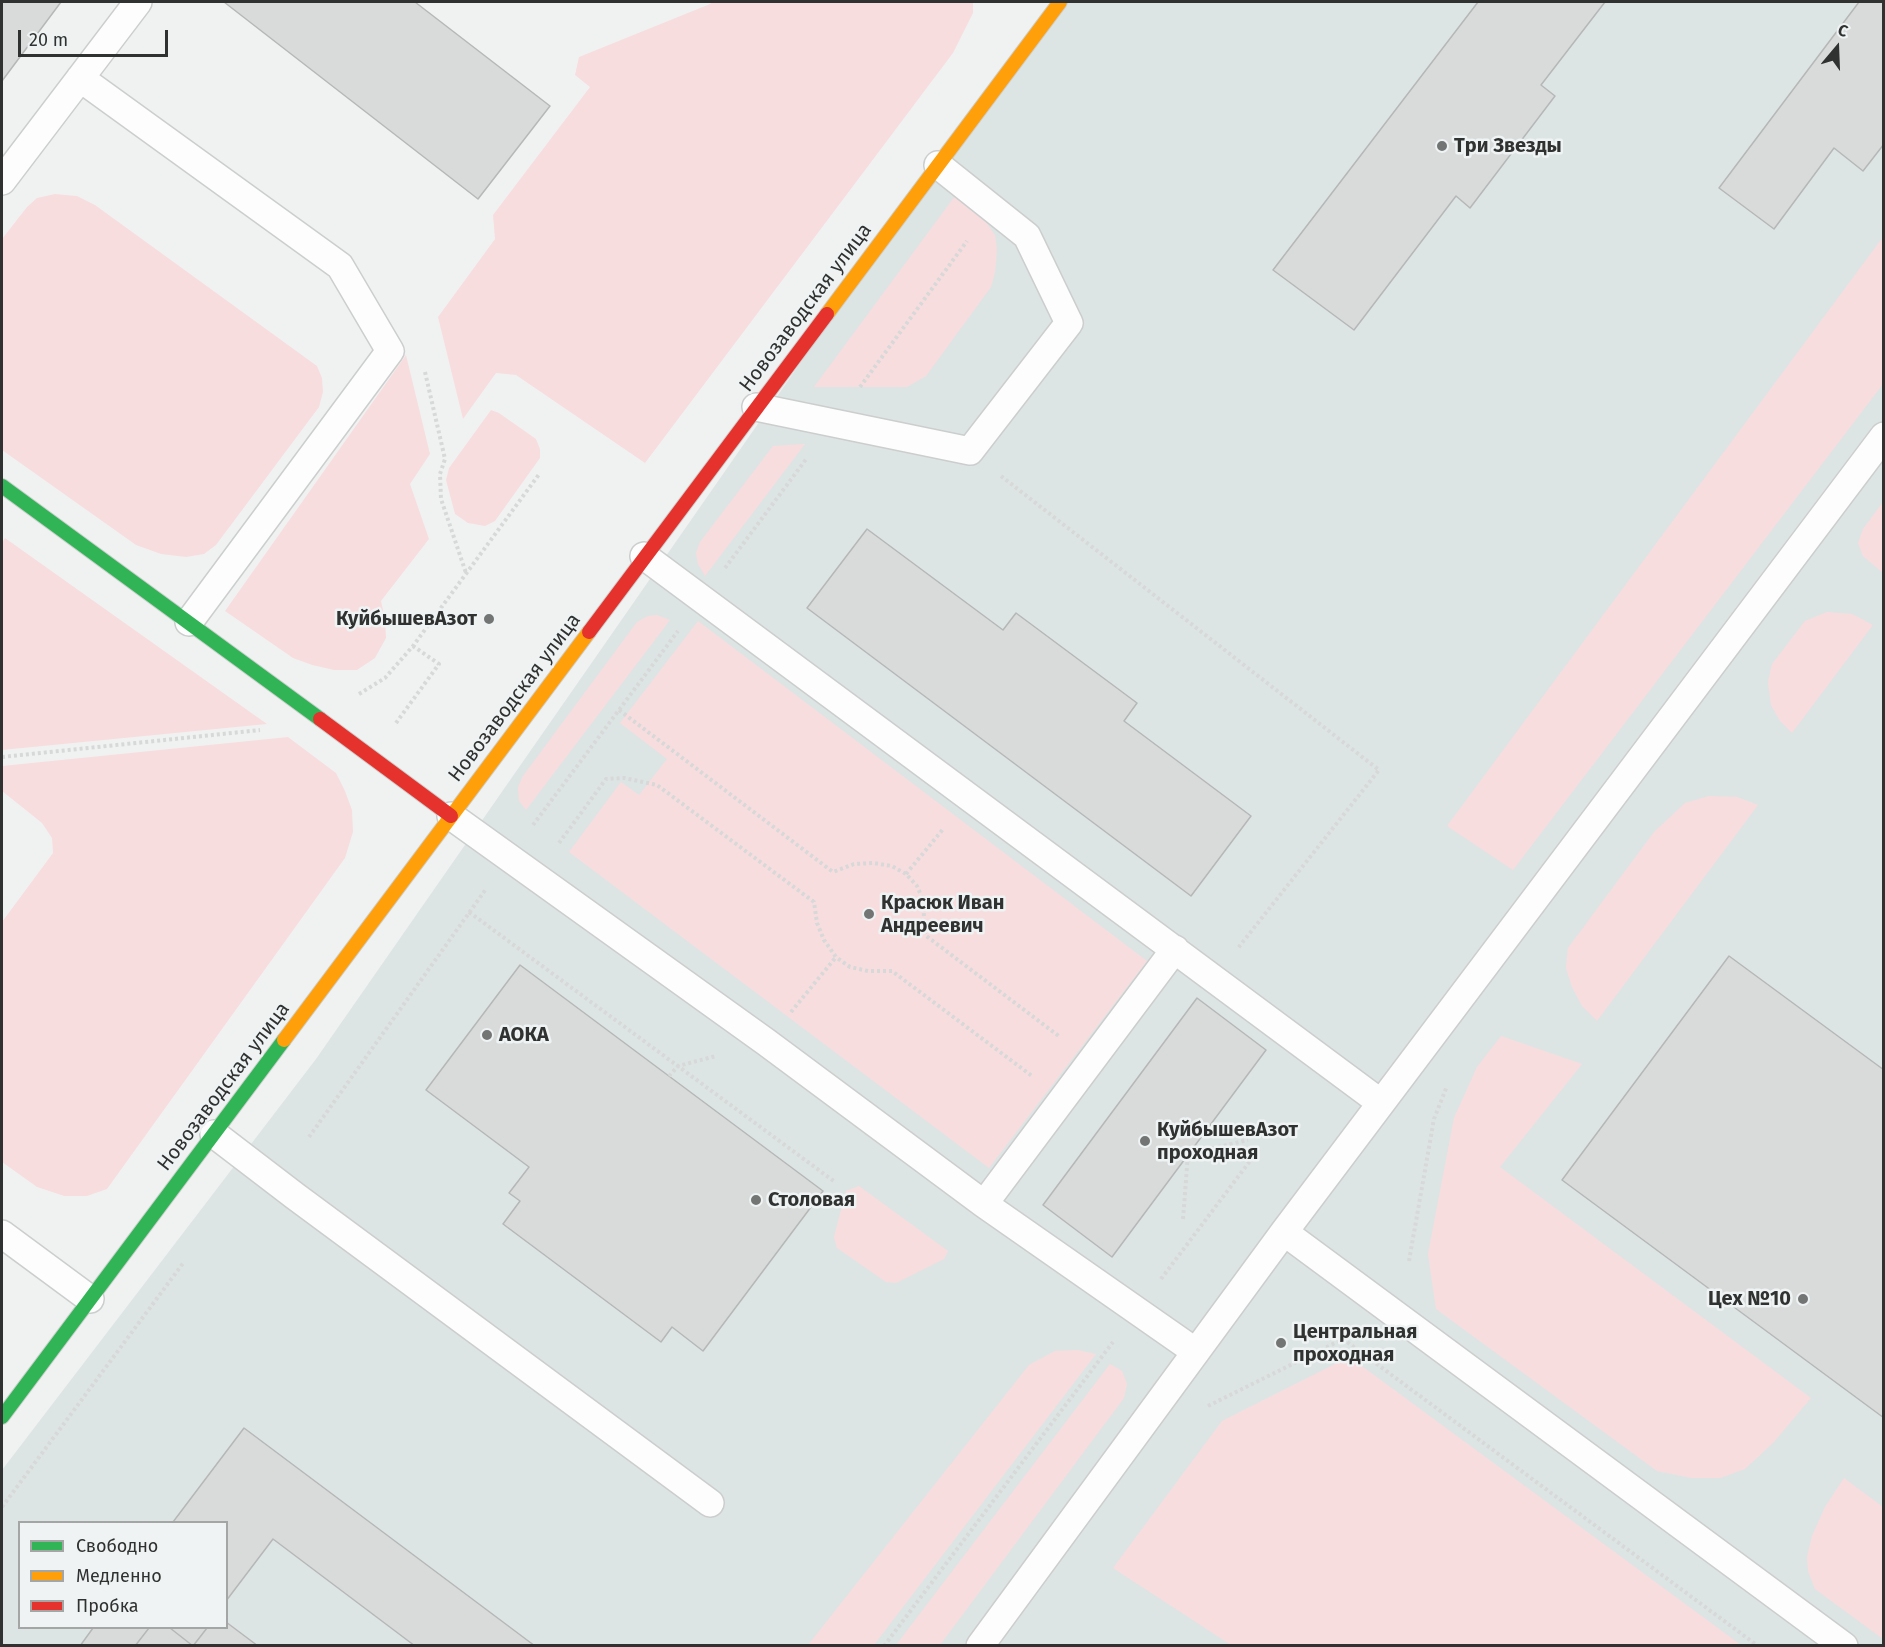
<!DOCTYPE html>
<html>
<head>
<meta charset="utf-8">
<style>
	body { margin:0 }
	#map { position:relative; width:1885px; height:1647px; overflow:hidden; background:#f0f2f2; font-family:"Fira Sans",sans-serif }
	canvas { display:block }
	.frame { position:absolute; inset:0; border:3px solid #303231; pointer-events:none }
	.legend { position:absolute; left:18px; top:1521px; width:210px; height:108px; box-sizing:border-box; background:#eff3f3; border:2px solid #a3a6a5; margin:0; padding:8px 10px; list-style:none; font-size:18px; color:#303231 }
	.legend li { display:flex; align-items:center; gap:12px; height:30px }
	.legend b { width:30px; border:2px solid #a3a6a5 }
	.north { position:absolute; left:1807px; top:18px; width:60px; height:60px; -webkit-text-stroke:4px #eff3f3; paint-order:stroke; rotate:19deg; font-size:16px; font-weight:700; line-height:24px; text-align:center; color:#303231 }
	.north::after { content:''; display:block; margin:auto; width:21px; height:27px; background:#303231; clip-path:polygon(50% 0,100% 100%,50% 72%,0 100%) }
	.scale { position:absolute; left:18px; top:30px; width:150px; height:27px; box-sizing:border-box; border:3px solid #303231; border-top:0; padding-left:8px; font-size:18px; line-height:21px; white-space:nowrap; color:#303231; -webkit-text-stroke:4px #eff3f3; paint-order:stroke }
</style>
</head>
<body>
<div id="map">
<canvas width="1885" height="1647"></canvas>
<div class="frame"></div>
<ul class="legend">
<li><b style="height:8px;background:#30b455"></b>Свободно</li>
<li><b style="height:8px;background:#ff9f0a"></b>Медленно</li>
<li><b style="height:8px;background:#e5322d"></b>Пробка</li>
</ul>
<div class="north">С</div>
<div class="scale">20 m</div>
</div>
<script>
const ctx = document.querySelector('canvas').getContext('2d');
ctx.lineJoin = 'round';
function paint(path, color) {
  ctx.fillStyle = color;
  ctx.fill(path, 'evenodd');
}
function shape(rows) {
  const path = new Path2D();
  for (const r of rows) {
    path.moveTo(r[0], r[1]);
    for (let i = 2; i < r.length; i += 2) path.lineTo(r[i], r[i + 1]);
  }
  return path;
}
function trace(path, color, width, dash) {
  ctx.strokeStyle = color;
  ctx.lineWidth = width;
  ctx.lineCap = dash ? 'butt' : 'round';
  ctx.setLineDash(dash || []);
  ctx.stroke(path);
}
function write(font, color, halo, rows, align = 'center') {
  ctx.font = font + ' "Fira Sans",sans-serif';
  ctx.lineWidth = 5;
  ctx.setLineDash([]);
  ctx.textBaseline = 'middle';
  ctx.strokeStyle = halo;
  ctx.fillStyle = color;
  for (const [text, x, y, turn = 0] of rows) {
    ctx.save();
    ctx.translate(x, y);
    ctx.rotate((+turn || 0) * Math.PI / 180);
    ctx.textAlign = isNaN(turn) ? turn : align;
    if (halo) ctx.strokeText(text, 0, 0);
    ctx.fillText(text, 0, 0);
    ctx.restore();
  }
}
paint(shape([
	[1060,2,1883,2,1883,1645,2,1645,2,1470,316,1059,938,165],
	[20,1522,226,1522,226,1628,20,1628]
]), '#dde5e4');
paint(shape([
	[712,2,973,2,973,13,953,53,645,463,516,375,496,373,463,419,438,317,495,239,493,215,590,87,575,75,579,57,710,4],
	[958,192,976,208,995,235,997,250,995,272,991,287,926,376,907,387,814,387],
	[55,194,77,196,95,205,317,366,322,378,323,392,319,407,216,545,204,554,186,557,161,554,136,545,2,450,2,239,27,207,37,198],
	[1883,237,1883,384,1513,870,1447,826],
	[406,355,430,454,410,484,429,539,381,601,385,619,386,638,375,658,357,670,334,670,312,665,293,658,225,611],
	[491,410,499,413,536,439,540,449,540,458,495,521,485,526,468,523,455,514,446,480,449,468],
	[805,444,705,576,698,564,696,553,700,542,773,446],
	[1883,502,1883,573,1863,556,1858,543,1863,529],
	[5,538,267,724,2,750,2,543],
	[1827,612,1852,614,1873,625,1792,733,1780,721,1771,705,1768,682,1772,664,1805,621],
	[657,615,670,620,526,810,519,801,518,787,523,776,637,622,648,616],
	[698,621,1147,961,989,1168,569,852,621,782,639,795,667,759,620,723],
	[288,737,336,773,345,791,352,810,353,832,345,858,107,1189,87,1196,64,1196,37,1187,2,1162,2,922,53,853,52,838,42,823,2,791,2,766],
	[1709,796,1737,797,1758,805,1597,1021,1582,1006,1572,987,1566,968,1568,948,1654,832,1685,803],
	[1501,1036,1582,1064,1500,1167,1811,1398,1773,1443,1745,1469,1720,1478,1692,1478,1657,1471,1436,1309,1428,1254,1454,1118,1477,1067],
	[859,1186,948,1251,944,1259,896,1283,886,1282,837,1248,834,1237,846,1191],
	[1077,1350,1096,1354,874,1645,808,1645,1029,1365,1055,1351],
	[1339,1362,1359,1364,1741,1645,1231,1645,1113,1568,1222,1421],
	[1110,1364,1122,1371,1127,1384,1124,1398,940,1645,896,1645],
	[1844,1478,1883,1507,1883,1639,1815,1589,1808,1571,1807,1557,1812,1536,1825,1507]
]), '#f8dddf');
const building = shape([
	[2,2,61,2,2,81,2,2],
	[224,2,415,2,550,106,478,199,224,2],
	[1478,2,1605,2,1541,85,1555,96,1470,208,1456,196,1354,330,1273,270,1478,2],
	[1859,2,1884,2,1884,144,1863,171,1834,148,1774,229,1719,188,1859,2],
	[867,529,1003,630,1016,613,1137,703,1124,721,1251,816,1191,896,807,608,867,529],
	[1729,956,1884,1070,1884,1418,1562,1180,1729,956],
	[520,965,823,1191,703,1351,672,1327,661,1342,503,1224,520,1201,509,1193,529,1167,426,1090,520,965],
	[1197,998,1266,1050,1112,1257,1043,1205,1197,998],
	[244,1428,535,1646,415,1646,273,1539,226,1601,226,1522,173,1522,244,1428],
	[226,1622,258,1646,193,1646,207,1628,226,1628,226,1622],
	[93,1628,149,1628,135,1646,80,1646,93,1628],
	[149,1628,170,1628,193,1646,135,1646,149,1628],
	[170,1628,207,1628,193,1646,170,1628]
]);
paint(building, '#d9dbdb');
trace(building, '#b6b8b8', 1.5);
const lane = shape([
	[80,78,340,266,390,351,189,622],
	[2,181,138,2],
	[756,407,970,451,1069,323,1027,236,938,165],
	[644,556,1381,1103],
	[451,816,766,1042,984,1204,1175,949],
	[214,1134,295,1196,710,1503],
	[984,1204,1196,1352],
	[1284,1232,1844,1646],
	[2,1234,90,1299],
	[980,1646,1284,1232,1884,436]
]);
const fast = shape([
	[2,486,320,719],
	[2,1417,284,1040]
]);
const slow = shape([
	[827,314,1060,2],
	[284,1040,589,632]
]);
const jam = shape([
	[589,632,827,314],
	[320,719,451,816]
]);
trace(lane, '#cccece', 30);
trace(fast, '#cccece', 16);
trace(slow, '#cccece', 16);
trace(jam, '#cccece', 16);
trace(shape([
	[425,372,445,459,440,474,441,499,466,573],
	[860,387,967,241],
	[1001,476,1379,770,1238,948],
	[725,568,807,458],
	[359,694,385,678,413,646,540,473],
	[619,710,833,872,854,864,874,863,892,866,906,874,917,886,923,900,925,935,1060,1037],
	[396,723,439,664,413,646],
	[2,757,260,730],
	[533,825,678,631],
	[559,843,606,779,624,778,657,785,814,902,817,923,824,940,836,957,850,967,868,971,892,971,1032,1076],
	[906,874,944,828],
	[469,912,835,1182],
	[791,1012,836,957],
	[669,1076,678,1066,716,1056],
	[309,1137,486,889],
	[1183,1219,1188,1154,1248,1140],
	[1409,1261,1434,1119,1447,1086],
	[1161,1279,1259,1149],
	[1208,1406,1343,1339,1758,1646],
	[2,1507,184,1262],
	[884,1646,1113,1342]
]), '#d7d8d8', 4, [3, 3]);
trace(lane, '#fdfdfd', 27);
trace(fast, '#30b455', 14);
trace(slow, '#ff9f0a', 14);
trace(jam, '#e5322d', 14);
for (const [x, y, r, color] of [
	[1442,146,6,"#737575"],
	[489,619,6,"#737575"],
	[869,914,6,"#737575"],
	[487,1035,6,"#737575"],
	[1145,1141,6,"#737575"],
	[756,1200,6,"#737575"],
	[1803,1299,6,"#737575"],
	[1281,1343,6,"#737575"]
]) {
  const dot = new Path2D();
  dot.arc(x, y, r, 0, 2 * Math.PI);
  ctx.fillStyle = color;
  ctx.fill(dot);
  trace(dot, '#eff3f3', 2);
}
write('bold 20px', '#303231', '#eff3f3', [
	["Три Звезды",1454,146],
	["КуйбышевАзот",477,619,"right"],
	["Красюк Иван",881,903],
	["Андреевич",881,926],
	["АОКА",499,1035],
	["КуйбышевАзот",1157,1130],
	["проходная",1157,1153],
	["Столовая",768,1200],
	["Цех №10",1791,1299,"right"],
	["Центральная",1293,1332],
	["проходная",1293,1355]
], 'left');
write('20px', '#303231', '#eff3f3', [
	["Новозаводская улица",806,308,-53],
	["Новозаводская улица",515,698,-53],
	["Новозаводская улица",224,1087,-53]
]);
</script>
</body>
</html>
